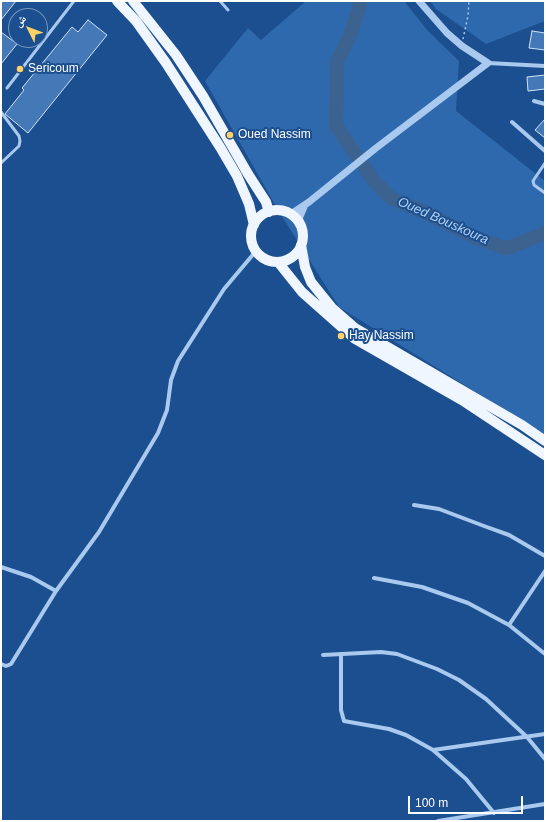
<!DOCTYPE html>
<html>
<head>
<meta charset="utf-8">
<style>
	body { margin:0 }
	#map { position:relative; width:546px; height:822px; overflow:hidden; background:#1b4f8f; font-family:Arial,"Noto Naskh Arabic",sans-serif }
	canvas { display:block }
	.frame { position:absolute; inset:0; border:2px solid #fff; pointer-events:none }
	.north { position:absolute; left:8px; top:8px; width:40px; height:40px; box-sizing:border-box; background:#1b4f8f; border:1px solid #7695bc; border-radius:50%; rotate:312deg; font-size:11px; font-weight:700; line-height:16px; text-align:center; color:#fff }
	.north::after { content:''; display:block; margin:auto; width:14px; height:18px; background:#ffd166; clip-path:polygon(50% 0,100% 100%,50% 72%,0 100%) }
	.scale { position:absolute; left:408px; top:796px; width:115px; height:18px; box-sizing:border-box; border:2px solid #fff; border-top:0; padding-left:5px; font-size:12px; line-height:14px; white-space:nowrap; color:#fff; -webkit-text-stroke:3px #1b4f8f; paint-order:stroke }
</style>
</head>
<body>
<div id="map">
<canvas width="546" height="822"></canvas>
<div class="frame"></div>
<div class="north">ش</div>
<div class="scale">100 m</div>
</div>
<script>
const ctx = document.querySelector('canvas').getContext('2d');
ctx.lineJoin = 'round';
function paint(path, color) {
  ctx.fillStyle = color;
  ctx.fill(path, 'evenodd');
}
function shape(rows) {
  const path = new Path2D();
  for (const r of rows) {
    if (r.length === 3) {
      path.moveTo(r[0] + r[2], r[1]);
      path.arc(r[0], r[1], r[2], 0, 2 * Math.PI);
      continue;
    }
    path.moveTo(r[0], r[1]);
    for (let i = 2; i < r.length; i += 2) path.lineTo(r[i], r[i + 1]);
  }
  return path;
}
function trace(path, color, width, dash) {
  ctx.strokeStyle = color;
  ctx.lineWidth = width;
  ctx.lineCap = dash ? 'butt' : 'round';
  ctx.setLineDash(dash || []);
  ctx.stroke(path);
}
function write(font, color, halo, rows, align = 'center') {
  ctx.font = font + ' Arial,sans-serif';
  ctx.lineWidth = 4;
  ctx.setLineDash([]);
  ctx.textBaseline = 'middle';
  ctx.strokeStyle = halo;
  ctx.fillStyle = color;
  for (const [text, x, y, turn = 0] of rows) {
    ctx.save();
    ctx.translate(x, y);
    ctx.rotate((+turn || 0) * Math.PI / 180);
    ctx.textAlign = isNaN(turn) ? turn : align;
    if (halo) ctx.strokeText(text, 0, 0);
    ctx.fillText(text, 0, 0);
    ctx.restore();
  }
}
paint(shape([
	[306,1,404,1,428,31,459,61,456,111,545,181,545,435,339,307,278,210,205,81,248,28,261,40],
	[430,1,545,1,545,21,486,44,436,9]
]), '#2e69ad');
trace(shape([
	[361,1,351,33,337,62,336,126,374,181,391,198,424,212,474,237,502,247,508,248,545,233]
]), '#3c6290', 14);
const building = shape([
	[1,1,16,1,1,20,1,1],
	[88,20,107,35,28,133,5,114,24,90,22,88,72,27,78,32,88,20],
	[532,31,545,33,545,50,529,48,532,31],
	[1,32,17,44,1,64,1,32],
	[545,75,545,89,528,91,527,77,545,75],
	[545,119,545,138,535,130,545,119]
]);
paint(building, '#4478b7');
trace(building, '#cfe3fa', 1);
trace(shape([
	[463,39,468,16,469,1]
]), '#a9c9ee', 1.5, [2, 3]);
trace(shape([
	[220,1,228,10],
	[7,88,74,1],
	[1,112,19,136,20,141,19,146,1,163],
	[545,163,533,181,534,185,545,193]
]), '#a9c9ee', 3);
trace(shape([
	[488,63,545,66],
	[534,101,545,104],
	[512,122,545,151],
	[414,505,439,509,484,526,509,535,545,556],
	[1,567,31,577,56,591],
	[374,578,422,587,468,603,509,625,545,654],
	[509,625,545,571],
	[341,654,341,710,344,721,389,729,406,735,433,750,466,779,494,813],
	[323,655,381,652,397,654,437,669,459,680,486,699,527,737,545,759],
	[1,664,6,666,11,664,56,591,99,532,158,433,167,410,171,380,178,361,224,289,256,251],
	[433,750,545,734],
	[438,821,545,804]
]), '#a9c9ee', 4);
trace(shape([
	[291,214,309,202,376,148,488,63,462,46,447,33,419,1],
	[298,221,304,207]
]), '#a9c9ee', 7);
trace(shape([
	[117,1,136,21,166,63,220,147,237,176,249,204,254,225],
	[133,1,176,55,203,96,248,174,266,202,269,212],
	[277,236,26],
	[301,245,305,267,311,282,332,308,355,328,522,425,545,441],
	[278,262,302,292,355,339,465,402,545,455]
]), '#f0f6ff', 10);
for (const [x, y, r, color] of [
	[20,69,4,"#ffd166"],
	[230,135,4,"#ffd166"],
	[341,336,4,"#ffd166"]
]) {
  const dot = new Path2D();
  dot.arc(x, y, r, 0, 2 * Math.PI);
  ctx.fillStyle = color;
  ctx.fill(dot);
  trace(dot, '#1b4f8f', 1.5);
}
write('12px', '#fff', '#1b4f8f', [
	["Sericoum",28,69],
	["Oued Nassim",238,135],
	["Hay Nassim",349,336]
], 'left');
write('italic 13px', '#b5d3f5', '#1b4f8f', [
	["Oued Bouskoura",443,221,24]
]);
</script>
</body>
</html>
